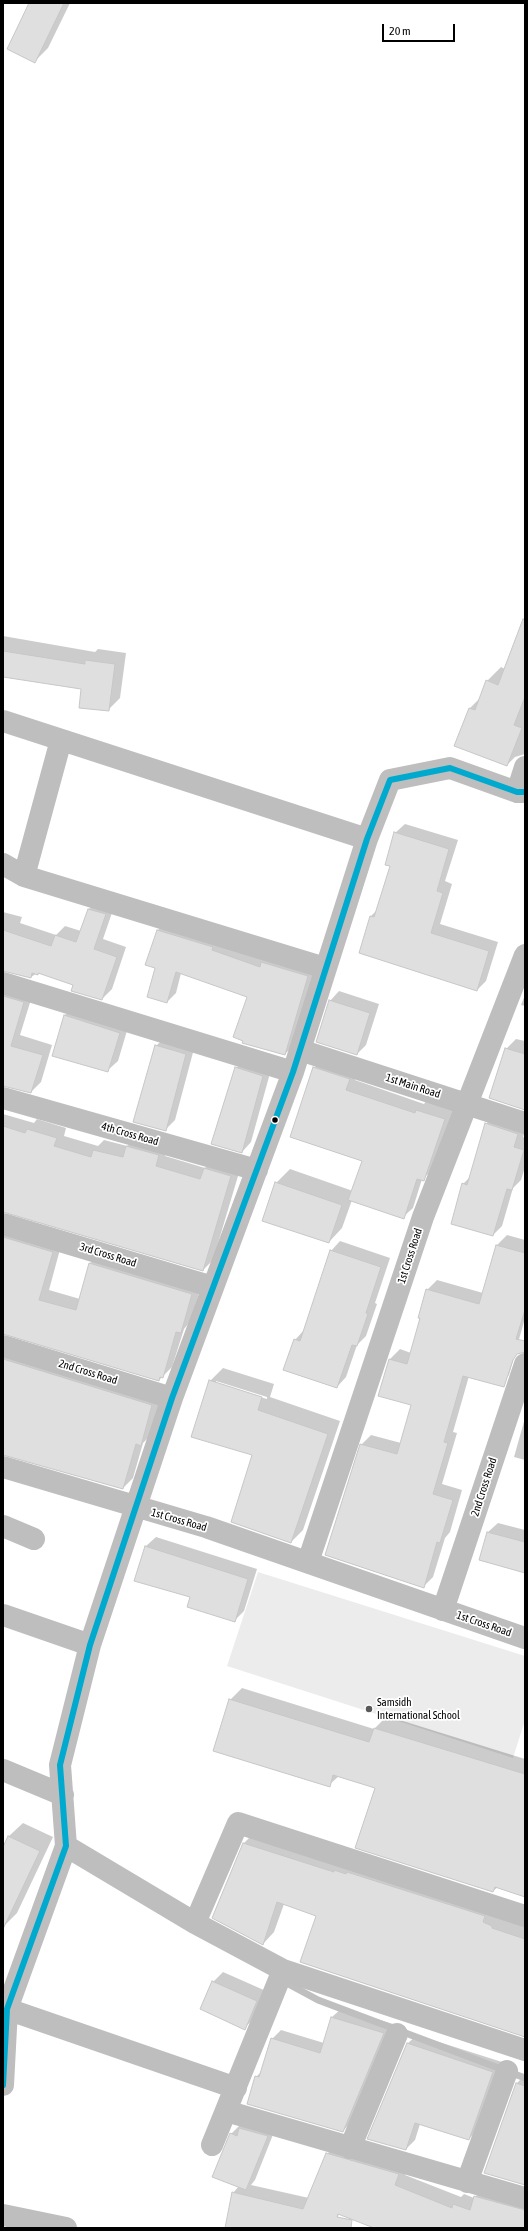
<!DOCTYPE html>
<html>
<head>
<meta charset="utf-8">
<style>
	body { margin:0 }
	#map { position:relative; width:528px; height:2231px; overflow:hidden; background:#fff; font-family:"Asap Condensed",sans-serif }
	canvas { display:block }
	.frame { position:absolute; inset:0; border:4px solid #000; pointer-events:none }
	.scale { position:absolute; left:382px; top:24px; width:73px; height:18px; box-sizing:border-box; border:2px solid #000; border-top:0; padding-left:5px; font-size:12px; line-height:14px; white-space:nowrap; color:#000; -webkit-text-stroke:3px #fff; paint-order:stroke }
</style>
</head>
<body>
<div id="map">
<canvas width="528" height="2231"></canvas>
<div class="frame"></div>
<div class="scale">20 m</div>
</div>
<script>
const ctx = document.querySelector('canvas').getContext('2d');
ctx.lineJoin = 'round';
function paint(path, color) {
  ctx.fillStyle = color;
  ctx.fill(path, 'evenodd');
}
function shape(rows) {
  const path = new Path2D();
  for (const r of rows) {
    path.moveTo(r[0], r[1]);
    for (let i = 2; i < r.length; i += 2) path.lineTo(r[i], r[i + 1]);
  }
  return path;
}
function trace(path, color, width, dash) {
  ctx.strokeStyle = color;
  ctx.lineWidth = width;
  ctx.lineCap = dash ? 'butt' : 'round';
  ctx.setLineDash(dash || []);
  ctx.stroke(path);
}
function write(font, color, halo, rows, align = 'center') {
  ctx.font = font + ' "Asap Condensed",sans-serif';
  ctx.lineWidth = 3.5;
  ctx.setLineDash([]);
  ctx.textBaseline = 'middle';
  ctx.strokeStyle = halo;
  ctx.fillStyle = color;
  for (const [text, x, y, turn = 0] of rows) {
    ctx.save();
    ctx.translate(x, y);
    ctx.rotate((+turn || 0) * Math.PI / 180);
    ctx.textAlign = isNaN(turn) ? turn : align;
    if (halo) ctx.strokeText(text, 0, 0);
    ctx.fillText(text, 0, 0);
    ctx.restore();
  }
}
paint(shape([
	[258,1572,525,1656,525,1720,513,1758,227,1666]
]), '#ececec');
paint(shape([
	[31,3,70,3,48,48,35,61],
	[525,623,525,754,515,757,507,765,470,708,481,697,487,681,501,667,505,669],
	[3,636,95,652,98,649,126,653,120,698,108,710,82,688,3,676],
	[405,824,458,840,445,881,452,884,440,924,498,942,486,981,477,990,371,916,378,909,391,866,395,833],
	[99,899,115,904,103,939,126,947,112,989,102,999,74,984,39,972,31,977,3,970,3,912,22,917,20,923,56,935,65,926,81,931,89,909],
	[167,921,317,967,294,1045,285,1054,244,1043,248,996,181,973,176,993,167,1002,156,967,147,964,158,930],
	[3,980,33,993,20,1035,52,1045,41,1082,31,1092,3,1085],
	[339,991,379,1004,366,1045,357,1054,330,1001],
	[525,995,525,1006,521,1005],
	[74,1006,129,1024,118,1061,108,1070,65,1015],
	[166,1036,195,1045,175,1120,165,1130,156,1046],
	[516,1039,525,1041,525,1109,506,1049],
	[246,1058,272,1066,251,1142,242,1152,236,1068],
	[324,1058,358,1070,355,1080,424,1104,426,1101,454,1110,433,1170,422,1179,413,1208,403,1217,352,1200,342,1228,329,1242,276,1183,290,1169,353,1191,363,1161,314,1068],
	[3,1114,34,1123,37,1119,66,1128,64,1136,98,1146,104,1140,127,1146,137,1136,168,1145,165,1156,205,1168,214,1158,241,1166,213,1260,203,1270,3,1211],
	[495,1114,525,1131,523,1137,525,1138,525,1167,521,1180,513,1188,502,1226,493,1235,463,1184,471,1176,486,1124],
	[3,1220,62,1242,49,1290,80,1299,90,1263,100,1254,202,1284,190,1322,184,1329,172,1367,159,1380,3,1334],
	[507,1235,525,1240,525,1318,509,1375,498,1385,469,1376,453,1432,457,1433,442,1484,462,1490,450,1532,445,1538,433,1577,423,1587,361,1445,371,1435,401,1443,412,1404,390,1359,400,1349,411,1353,427,1290,437,1280,483,1293,497,1245],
	[340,1241,390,1258,375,1303,377,1304,366,1336,357,1345,346,1377,337,1387,295,1340,304,1330,331,1251],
	[3,1344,162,1395,151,1435,143,1443,133,1478,123,1488,3,1455],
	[223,1368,274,1384,270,1397,340,1421,303,1530,291,1542,254,1454,210,1381],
	[216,1381,267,1397,267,1399,216,1384],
	[525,1418,525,1460,514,1457],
	[498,1523,525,1530,525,1572,488,1532],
	[156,1537,257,1569,244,1611,234,1621,191,1597,136,1580,146,1546],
	[242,1688,374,1729,387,1716,525,1759,525,1896,498,1887,493,1891,377,1787,339,1776,329,1785,230,1700],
	[23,1823,53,1837,17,1913,3,1927,3,1849,9,1836],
	[256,1831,525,1924,525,2036,318,1915,284,1904,274,1932,263,1944,213,1917,244,1843],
	[223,1972,266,1991,254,2019,244,2028,213,1982],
	[342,2008,393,2024,352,2121,343,2131,256,2077,262,2071,272,2039,281,2030,324,2043,332,2017],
	[417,2035,502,2062,478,2129,469,2139,420,2124,415,2140,406,2149,407,2044],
	[525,2075,525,2185,485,2172,517,2083],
	[241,2124,276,2127,255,2180,251,2185,309,2198,327,2154,337,2144,408,2164,405,2175,461,2197,464,2194,474,2198,485,2187,525,2197,525,2228,377,2228,339,2213,335,2228,226,2228,233,2193,239,2186,231,2134]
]), '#0003');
trace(shape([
	[281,1980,318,2000,525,2078]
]), '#bfbfbf', 7);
const building = shape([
	[29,3,64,3,35,63,7,49,29,3],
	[523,619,525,620,525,697,514,725,522,728,507,766,454,746,469,708,475,710,486,680,498,685,523,619],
	[3,651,85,664,85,660,115,664,109,711,79,708,81,689,3,677,3,651],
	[394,832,449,849,437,891,443,893,431,933,489,951,477,991,359,953,370,916,374,917,390,866,385,865,394,832],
	[88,909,106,914,94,949,117,957,102,1000,71,991,73,985,38,973,38,975,32,973,31,978,3,971,3,930,51,946,55,935,76,942,88,909],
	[157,930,213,947,212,950,260,967,261,962,308,976,285,1055,242,1043,243,1041,233,1037,247,997,176,972,167,1003,147,997,155,968,145,965,157,930],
	[3,996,24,1002,11,1046,43,1055,31,1093,3,1086,3,996],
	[329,1000,370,1013,357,1055,316,1042,329,1000],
	[64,1015,120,1033,108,1072,52,1056,64,1015],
	[155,1045,186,1054,166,1131,133,1122,155,1045],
	[505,1048,525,1054,525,1110,489,1098,505,1048],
	[235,1067,263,1076,242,1153,211,1144,235,1067],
	[313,1067,350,1079,346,1090,415,1113,416,1110,445,1119,424,1181,417,1179,404,1219,348,1200,362,1161,290,1137,313,1067],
	[485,1123,518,1134,514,1147,524,1150,512,1190,507,1189,493,1236,451,1224,462,1183,467,1185,485,1123],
	[3,1126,25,1133,27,1129,57,1138,54,1146,91,1157,93,1150,123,1157,126,1146,159,1155,156,1166,200,1179,204,1168,231,1176,203,1271,3,1212,3,1126],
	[275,1182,342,1205,329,1243,262,1221,275,1182],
	[3,1237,53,1252,39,1300,76,1310,89,1263,192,1294,181,1333,176,1332,163,1378,160,1377,159,1381,3,1334,3,1237],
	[496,1245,525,1253,525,1310,516,1339,525,1341,525,1352,517,1354,513,1360,504,1387,463,1376,444,1442,448,1443,433,1494,453,1500,440,1543,437,1542,424,1588,325,1555,360,1444,397,1454,411,1405,378,1396,389,1359,407,1364,420,1318,418,1318,426,1289,479,1304,496,1245],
	[330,1250,381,1267,366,1313,368,1314,357,1346,352,1345,337,1388,283,1370,294,1339,300,1341,330,1250],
	[3,1359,152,1405,141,1446,136,1444,123,1489,3,1455,3,1359],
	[209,1380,262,1397,258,1410,328,1434,291,1543,231,1522,252,1455,191,1437,209,1380],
	[487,1532,525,1542,525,1573,479,1560,487,1532],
	[145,1546,248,1579,235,1622,187,1607,190,1597,134,1581,145,1546],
	[229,1699,369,1742,374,1728,525,1774,525,1897,495,1887,493,1892,355,1848,375,1788,333,1775,330,1787,213,1751,229,1699],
	[8,1836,40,1851,3,1929,3,1847,8,1836],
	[243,1843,334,1872,334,1870,346,1874,347,1872,485,1916,483,1922,492,1926,492,1928,525,1939,525,2037,300,1962,316,1916,277,1902,263,1945,212,1918,243,1843],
	[212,1981,257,2001,245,2030,200,2009,212,1981],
	[331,2017,384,2033,343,2132,247,2104,255,2076,259,2077,271,2038,320,2053,331,2017],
	[407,2043,493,2072,469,2140,415,2123,406,2150,367,2139,407,2043],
	[516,2083,525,2086,525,2185,484,2173,516,2083],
	[239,2128,268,2136,246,2190,212,2177,230,2133,237,2136,239,2128],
	[326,2153,399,2174,395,2185,452,2208,453,2204,470,2210,474,2196,525,2210,525,2228,374,2228,338,2214,337,2217,352,2220,351,2228,225,2228,232,2192,303,2209,326,2153]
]);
paint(building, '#dfdfdf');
trace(building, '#c7c7c7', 1);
trace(shape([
	[3,721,367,839],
	[517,792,525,767],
	[3,864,24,876,325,968],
	[24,876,61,740],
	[3,983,293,1072],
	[300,1050,525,1123],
	[3,1098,257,1170],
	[3,1224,213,1287],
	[3,1346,172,1398],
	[3,1467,206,1527,525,1638],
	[3,1526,34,1539],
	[308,1562,423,1217,525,955],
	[443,1610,525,1364],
	[3,1615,90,1645],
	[3,1770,63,1795],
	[66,1846,195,1923,283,1970,525,2050],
	[195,1923,238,1823,525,1916],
	[7,2009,236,2088],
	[3,2085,7,2009,66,1846,60,1765,90,1645,172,1398,293,1072,367,839,390,780,450,768,517,792,525,792],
	[226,2111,525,2198],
	[212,2145,283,1970],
	[350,2148,397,2034],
	[467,2182,507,2071],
	[3,2215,66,2228]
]), '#bebebe', 22);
trace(shape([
	[3,2085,7,2009,66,1846,60,1765,90,1645,172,1398,293,1072,367,839,390,780,450,768,517,792,525,792]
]), '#00a9ce', 6);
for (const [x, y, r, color] of [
	[275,1120,3.5,"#000"],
	[369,1709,4,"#595959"]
]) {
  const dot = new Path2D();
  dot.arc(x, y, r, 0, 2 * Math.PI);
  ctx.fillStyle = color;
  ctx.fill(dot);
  trace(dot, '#fff', 1.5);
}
write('11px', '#000', '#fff', [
	["1st Main Road",413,1086,18],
	["4th Cross Road",130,1134,16],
	["3rd Cross Road",108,1255,17],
	["1st Cross Road",410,1256,-72],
	["2nd Cross Road",88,1372,17],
	["2nd Cross Road",484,1487,-72],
	["1st Cross Road",179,1520,16],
	["1st Cross Road",484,1624,19]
]);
write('11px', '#000', '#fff', [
	["Samsidh",377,1703],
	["International School",377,1716]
], 'left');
</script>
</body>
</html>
